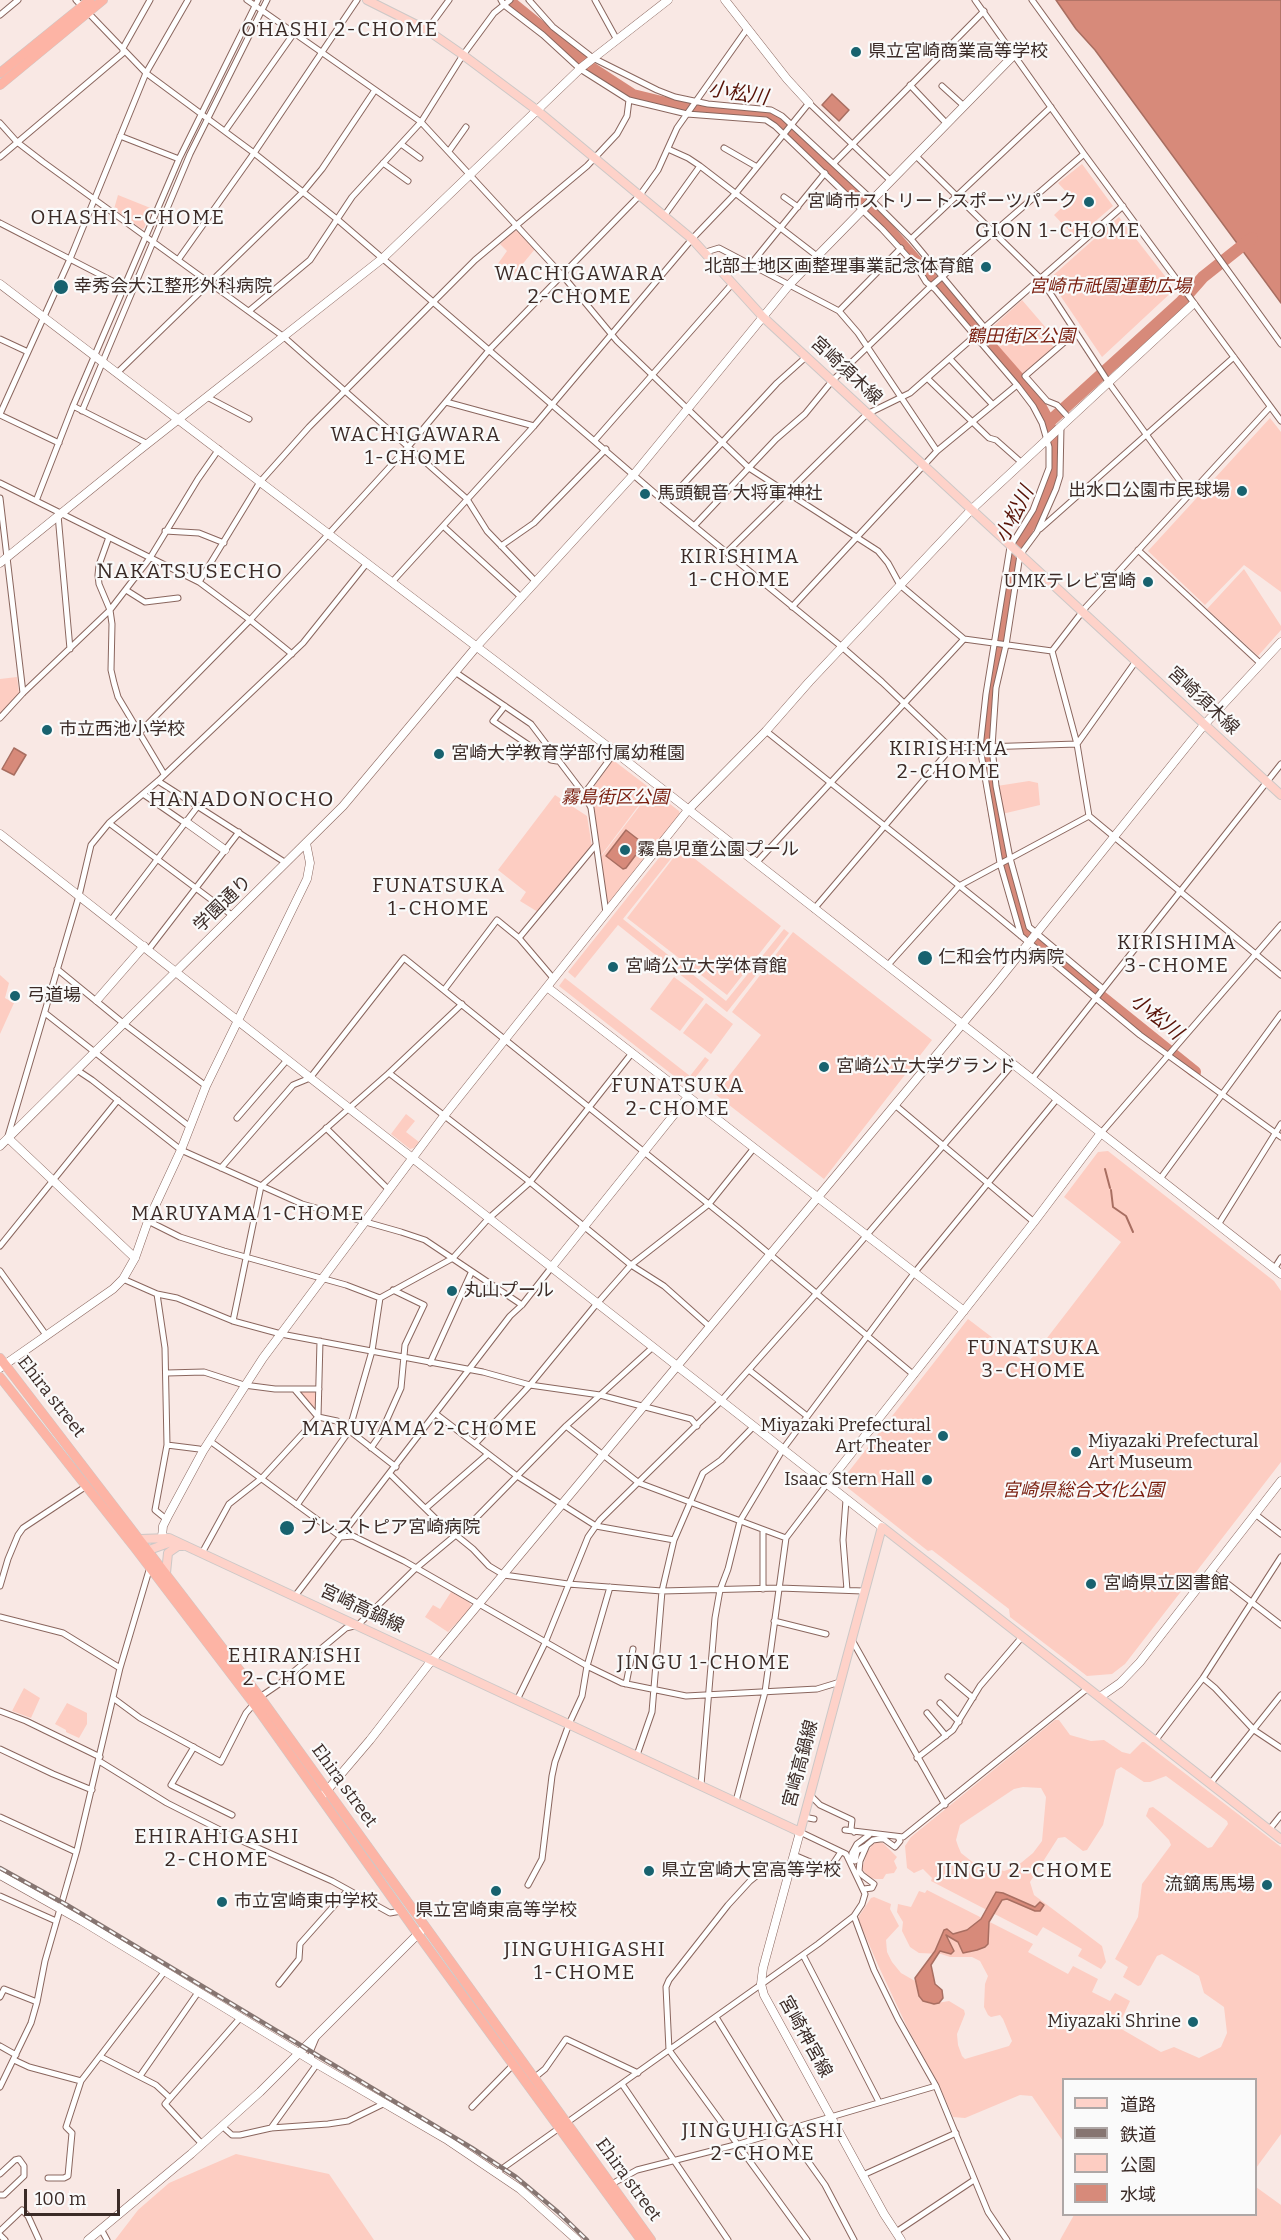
<!DOCTYPE html>
<html>
<head>
<meta charset="utf-8">
<style>
	body { margin:0 }
	#map { position:relative; width:1281px; height:2240px; overflow:hidden; background:#f9e8e4; font-family:Bitter,"Noto Sans JP",serif }
	canvas { display:block }
	.legend { position:absolute; left:1062px; top:2078px; width:195px; height:138px; box-sizing:border-box; background:#fafafa; border:2px solid #aea7a6; margin:0; padding:8px 10px; list-style:none; font-size:18px; color:#3b2b27 }
	.legend li { display:flex; align-items:center; gap:12px; height:30px }
	.legend b { width:30px; border:2px solid #aea7a6 }
	.scale { position:absolute; left:24px; top:2189px; width:96px; height:27px; box-sizing:border-box; border:3px solid #3b2b27; border-top:0; padding-left:8px; font-size:18px; line-height:21px; white-space:nowrap; color:#3b2b27; -webkit-text-stroke:4px #fafafa; paint-order:stroke }
</style>
</head>
<body>
<div id="map">
<canvas width="1281" height="2240"></canvas>
<ul class="legend">
<li><b style="height:8px;background:#fed2c9"></b>道路</li>
<li><b style="height:8px;background:#867571"></b>鉄道</li>
<li><b style="height:16px;background:#fdcdc2"></b>公園</li>
<li><b style="height:16px;background:#d78a7a"></b>水域</li>
</ul>
<div class="scale">100 m</div>
</div>
<script>
const ctx = document.querySelector('canvas').getContext('2d');
ctx.lineJoin = 'round';
function paint(path, color) {
  ctx.fillStyle = color;
  ctx.fill(path, 'evenodd');
}
function shape(rows) {
  const path = new Path2D();
  for (const r of rows) {
    path.moveTo(r[0], r[1]);
    for (let i = 2; i < r.length; i += 2) path.lineTo(r[i], r[i + 1]);
  }
  return path;
}
function trace(path, color, width, dash) {
  ctx.strokeStyle = color;
  ctx.lineWidth = width;
  ctx.lineCap = dash ? 'butt' : 'round';
  ctx.setLineDash(dash || []);
  ctx.stroke(path);
}
function write(font, color, halo, rows, align = 'center') {
  ctx.font = font + ' Bitter,"Noto Sans JP",serif';
  ctx.lineWidth = 4.5;
  ctx.setLineDash([]);
  ctx.textBaseline = 'middle';
  ctx.strokeStyle = halo;
  ctx.fillStyle = color;
  for (const [text, x, y, turn = 0] of rows) {
    ctx.save();
    ctx.translate(x, y);
    ctx.rotate((+turn || 0) * Math.PI / 180);
    ctx.textAlign = isNaN(turn) ? turn : align;
    if (halo) ctx.strokeText(text, 0, 0);
    ctx.fillText(text, 0, 0);
    ctx.restore();
  }
}
paint(shape([
	[1082,164,1113,206,1076,238,1054,215,1072,198,1058,183],
	[118,195,153,209,144,228,142,229,114,209],
	[1119,217,1175,289,1102,357,1049,279],
	[514,231,518,231,535,249,511,278,497,265,507,251,500,244],
	[1022,300,1059,343,1021,375,986,333],
	[1270,418,1281,432,1281,592,1244,565,1205,605,1148,551],
	[1244,569,1281,626,1281,630,1258,656,1207,609],
	[17,677,19,693,0,714,0,679],
	[613,760,651,789,600,857,594,808,588,795],
	[1029,781,1038,783,1040,805,1002,814,997,786],
	[652,790,679,811,680,814,610,903,607,902,600,858],
	[555,795,587,816,592,847,538,912,520,901,526,892,498,870],
	[670,844,677,851,623,919,726,1001,784,929,789,933,727,1012,618,925,575,978,568,972],
	[681,848,781,926,727,995,627,918],
	[793,932,932,1040,824,1179,715,1094,761,1035,732,1012],
	[0,975,9,983,5,998,14,1003,0,1034],
	[674,977,704,999,680,1031,650,1009],
	[565,978,690,1076,705,1057,709,1060,688,1087,559,986],
	[706,1003,733,1024,711,1054,683,1033],
	[406,1114,415,1121,406,1132,419,1142,414,1148,410,1149,391,1134],
	[1108,1151,1274,1281,1281,1291,1281,1462,1125,1664,1112,1674,1087,1676,1010,1617,1009,1609,932,1550,928,1551,848,1488,846,1475,968,1319,1027,1364,1121,1242,1064,1197,1098,1152],
	[317,1391,317,1411,299,1392],
	[451,1592,469,1602,472,1607,448,1632,425,1617,433,1605,440,1609],
	[24,1688,40,1698,31,1718,12,1711],
	[67,1703,87,1713,87,1724,79,1738,66,1732,66,1730,55,1724],
	[1055,1720,1059,1720,1070,1735,1091,1741,1104,1740,1122,1752,1130,1754,1142,1742,1144,1742,1281,1847,1281,2134,1256,2168,1256,2080,1064,2080,1063,2141,1032,2096,1020,2095,965,2118,953,2117,938,2083,908,2029,878,1965,859,1921,859,1916,871,1898,874,1897,891,1904,890,1909,899,1926,886,1940,887,1952,892,1962,901,1973,915,1981,920,1999,931,2004,949,2001,964,2010,965,2014,957,2034,958,2045,962,2056,965,2059,1009,2046,1012,2041,1003,2019,1000,2015,991,2017,988,2015,984,2007,985,1984,988,1976,980,1961,972,1957,950,1957,941,1954,919,1953,910,1947,902,1931,903,1922,897,1912,898,1904,911,1907,919,1891,925,1893,927,1890,1033,1944,1028,1952,1068,1974,1073,1966,1098,1979,1092,1992,1110,2001,1115,1993,1130,2001,1118,2027,1161,2052,1174,2047,1199,2058,1221,2047,1227,2033,1224,2007,1204,1993,1199,1976,1162,1954,1157,1956,1141,1985,1138,1986,1123,1977,1128,1967,1115,1959,1138,1917,1142,1884,1171,1845,1169,1840,1146,1816,1149,1808,1153,1807,1208,1848,1212,1847,1228,1824,1227,1821,1166,1776,1150,1782,1144,1782,1121,1767,1116,1770,1103,1825,1087,1850,1083,1851,1065,1837,1058,1838,1030,1882,1034,1895,1102,1946,1106,1962,1101,1969,1078,1956,1082,1949,1043,1927,1037,1936,931,1881,932,1878,923,1869,914,1873,907,1868,905,1846,911,1837],
	[1023,1787,1041,1788,1046,1797,1042,1841,1033,1853,1016,1867,1004,1871,975,1864,961,1853,958,1846,956,1840,960,1825,1014,1789],
	[877,1842,883,1843,897,1857,894,1861,897,1868,894,1873,886,1874,883,1879,875,1879,869,1877,862,1869,867,1853,872,1845],
	[236,2154,329,2174,374,2240,115,2240,138,2210,169,2183],
	[1256,2187,1281,2205,1281,2240,1060,2240,1074,2215,1256,2214]
]), '#fdcdc2');
const water = shape([
	[1056,0,1281,0,1281,303,1095,50,1076,29,1056,0],
	[832,94,849,110,839,121,822,105,832,94],
	[14,748,26,755,14,775,2,769,14,748],
	[626,830,644,844,626,868,623,869,606,856,626,830],
	[996,1892,1003,1893,1035,1907,1040,1902,1044,1905,1040,1911,1035,1911,1007,1899,1002,1900,989,1922,988,1944,985,1947,977,1950,963,1953,958,1942,946,1935,954,1951,951,1954,940,1951,931,1965,935,1984,942,1990,943,1998,939,2003,934,2004,923,2001,919,1996,915,1978,935,1951,944,1930,947,1929,953,1934,967,1930,981,1919,996,1892]
]);
paint(water, '#d78a7a');
trace(water, '#a86e61', 1.5);
trace(shape([
	[1105,1169,1110,1188],
	[1111,1190,1113,1207,1126,1216,1133,1232]
]), '#a86e61', 2);
trace(shape([
	[508,0,590,67,633,95,670,104,766,115,783,124,869,207,1036,398,1049,422,1053,443,1053,476,1048,494,1024,535,1013,562,1002,641,990,693,986,764,998,835,1023,919,1026,936,1195,1072],
	[1049,422,1181,302,1203,277,1252,238]
]), '#d78a7a', 12);
const street = shape([
	[76,0,146,73,254,153,338,220,666,503,842,647,882,682,951,748,1077,744],
	[247,0,421,122,563,276,617,341,749,468,878,551,888,563,900,585,964,639,1052,651],
	[529,0,553,27,593,58,657,90,675,97,708,104,771,110,782,116,866,194,911,239,985,328],
	[595,0,617,40],
	[975,0,1084,154,1281,421],
	[1032,0,1281,344],
	[0,15,18,0],
	[427,30,449,0],
	[910,85,947,124],
	[942,86,964,106],
	[629,100,687,114,766,120,775,126,882,229,917,267,926,282,935,289,1017,385,1033,406,1042,423,1049,447,1049,468,1033,510,1010,547,986,694,980,748,1000,863,1021,936],
	[0,123,17,142,43,162,284,337,467,499,487,531,536,582],
	[225,131,294,33],
	[120,136,179,159],
	[401,144,420,158],
	[724,148,757,167],
	[668,149,688,158,700,166,817,256],
	[449,151,466,127],
	[916,156,1041,279,1109,383,1190,495],
	[0,157,123,53,123,48,150,0],
	[383,163,408,181],
	[834,163,984,11],
	[784,197,798,207],
	[664,216,700,166],
	[0,223,124,287],
	[911,239,1051,107],
	[706,252,719,248,839,311,858,333,937,451],
	[178,260,254,153,357,0],
	[751,264,825,173],
	[249,311,310,260,352,197,421,122,463,55,494,13,510,0],
	[839,311,901,248],
	[0,339,28,352],
	[950,359,993,405],
	[117,373,303,192,322,169,375,90],
	[927,378,989,438,996,440,1022,463],
	[207,397,249,419],
	[446,402,534,426],
	[73,406,148,444],
	[82,411,190,154,267,0],
	[0,414,70,259,146,73,188,0],
	[0,415,59,443],
	[1069,418,1057,405,1047,401,1025,376,1076,332],
	[1061,427,1060,476,1056,489,1037,532,1020,555,1006,645,996,688,992,747,996,786,1010,858,1029,927,1103,989],
	[595,440,733,283],
	[0,483,199,582,250,620,292,654],
	[0,498,23,693],
	[36,501,73,406,179,159,258,0],
	[666,503,777,383,806,357],
	[58,515,70,649],
	[695,525,776,439,805,414,832,381,929,288,1084,154],
	[443,526,522,598],
	[1040,529,1234,357],
	[165,531,199,533,224,543],
	[109,537,99,565,98,575,99,584,110,610,112,624,111,670,114,683,118,697,164,774],
	[501,546,534,523,606,449],
	[1138,550,1260,663],
	[727,552,867,414,910,393,1123,206],
	[199,582,260,482,309,427,475,260,587,166,617,134,627,116,629,100,580,69,543,35,504,5,501,0],
	[392,582,534,426,692,239,736,193,809,103,891,181],
	[126,590,145,602,178,598],
	[792,607,937,451,1017,385],
	[1052,651,1077,744,1089,816,1281,975],
	[1052,651,1086,607,1270,407],
	[455,672,531,724,584,794],
	[505,706,493,721,551,760,557,761],
	[0,718,23,693,110,610,150,558,198,479,219,449],
	[766,731,991,911,1140,1035,1281,1137],
	[139,733,250,620,408,447,490,349,640,195,658,170,677,128,747,29],
	[1077,744,1136,661],
	[158,781,286,863],
	[143,794,185,823],
	[109,823,233,916],
	[756,863,964,639],
	[814,909,951,748],
	[606,913,591,808,584,794,615,752],
	[111,920,198,806],
	[519,938,595,846],
	[149,949,239,832],
	[887,966,959,886,1089,816],
	[57,969,123,1023,206,1086],
	[444,990,497,920,519,938,553,978],
	[45,1013,190,1127],
	[77,1070,92,1080,181,1150,302,1204,401,1232,425,1240,522,1305],
	[389,1073,530,1182,631,1265,664,1286,710,1327],
	[1032,1079,1281,764],
	[895,1105,1034,1222],
	[237,1118,287,1060],
	[326,1128,388,1189],
	[1101,1133,1281,925],
	[8,1136,79,896,91,845,109,823,158,781,303,643,367,563],
	[221,1168,293,1085,310,1078,404,958,737,1227,914,1375],
	[1160,1179,1281,1014],
	[148,1221,180,1237,224,1251,346,1285,380,1298],
	[1218,1225,1281,1124],
	[0,1246,118,1100],
	[1274,1269,1281,1258],
	[0,1271,46,1335],
	[123,1279,157,1294,177,1298,233,1321,281,1334,483,1372,530,1385,600,1395,691,1419,697,1426],
	[157,1294,165,1348,167,1445,155,1510,166,1519],
	[380,1298,453,1258,488,1219,530,1182,632,1053],
	[233,1321,261,1186,389,1073,462,1004],
	[430,1363,471,1273],
	[749,1370,807,1416],
	[167,1373,204,1372,244,1385,275,1389,319,1389],
	[295,1390,318,1417,337,1421,396,1467],
	[436,1414,517,1476,596,1526,674,1540],
	[566,1426,639,1483,786,1538],
	[210,1441,341,1537,353,1536,404,1561,589,1667,622,1683,686,1696,817,1689,840,1682],
	[475,1444,530,1385,594,1307,631,1265,709,1204,754,1148],
	[167,1445,199,1449,203,1451],
	[371,1448,380,1435,401,1388,405,1345,424,1305,393,1290],
	[390,1474,435,1518,473,1549,489,1566,504,1575,568,1584,662,1591,779,1588,863,1591],
	[846,1500,843,1540,847,1590],
	[297,1505,349,1431,372,1351,380,1298],
	[426,1508,488,1454],
	[1255,1514,1281,1534],
	[202,1553,229,1504,262,1478,318,1417,320,1341],
	[1211,1571,1281,1625],
	[0,1586,8,1559,18,1535,23,1528,85,1487],
	[763,1589,763,1530],
	[295,1596,510,1316,522,1305,551,1268],
	[0,1617,63,1633,120,1668],
	[774,1621,826,1634],
	[852,1640,945,1805],
	[948,1677,973,1698],
	[1203,1678,1215,1688,1254,1730,1281,1748],
	[626,1684,633,1649],
	[113,1698,140,1718,221,1762,246,1713,260,1697,279,1684,346,1628,358,1625,415,1569,475,1519,566,1426,653,1347],
	[517,1700,545,1643,588,1537,600,1520,721,1401,824,1285,1013,1064],
	[940,1703,959,1722],
	[0,1711,26,1721,100,1757],
	[927,1713,946,1736],
	[1155,1741,1203,1678,1281,1557],
	[194,1747,171,1785,232,1815],
	[0,1749,53,1774,92,1790],
	[637,1755,652,1712,662,1591,674,1540,703,1473,721,1460,754,1426],
	[917,1758,953,1730,980,1686,1022,1637],
	[99,1761,167,1803,240,1840,332,1881,390,1913,401,1911],
	[1210,1784,1281,1695],
	[701,1785,715,1618,720,1590,728,1569,740,1521,783,1449,915,1272,1057,1099],
	[810,1795,820,1805,852,1820,851,1829,854,1832],
	[736,1801,765,1692,786,1538,827,1484],
	[0,1817,76,1852],
	[804,1817,814,1819],
	[845,1830,903,1837,1088,1688],
	[1269,1830,1281,1815],
	[794,1855,829,1870,841,1852],
	[851,1861,852,1853,857,1844,869,1835],
	[855,1861,857,1851,866,1846],
	[791,1867,771,1864,750,1881,728,1905,669,1980,666,1987,669,2050,807,2240],
	[528,1885,542,1859,552,1776,555,1762,569,1724,582,1696,587,1666,610,1587],
	[864,1889,872,1888,874,1884,862,1875,859,1871,860,1861,867,1845,873,1840,880,1839,884,1839,895,1847,900,1841,898,1837],
	[0,1896,56,1921],
	[854,1916,874,1970,898,2019,936,2086,988,2212,1007,2240],
	[803,1955,879,2102],
	[279,1984,299,1959,300,1944,348,1890],
	[0,1997,4,1989,37,2002],
	[716,2017,785,2129,825,2185,854,2240],
	[0,2046,16,2055],
	[101,2057,156,2085,170,2098],
	[14,2060,29,2067,81,2081],
	[312,2061,311,2050,316,2038],
	[140,2076,199,1991],
	[534,2078,545,2069,566,2039,638,2073],
	[622,2084,728,2240],
	[0,2087,31,2023,37,2002,45,1961,77,1850,120,1668,150,1567],
	[472,2107,513,2065],
	[222,2126,232,2135,240,2135,271,2128,328,2124,348,2121,385,2103],
	[271,2128,317,2064],
	[202,2144,165,2104,241,2017],
	[496,2173,818,1944,854,1916,862,1904,865,1894,846,1854,800,1832],
	[0,2174,15,2160,19,2159,24,2166,24,2176,4,2195,0,2195],
	[863,2175,956,2133],
	[48,2178,64,2178,68,2176,72,2133,66,2127,81,2081,165,1971],
	[610,2185,637,2170,739,2144,936,2086],
	[101,2229,107,2240],
	[0,2231,22,2210,28,2216,39,2240],
	[896,2232,974,2180],
	[0,2235,5,2240]
]);
const secondary = shape([
	[725,0,787,79,809,103],
	[0,284,615,752,1281,1274],
	[0,563,137,452,383,258,582,67,668,0],
	[186,822,225,850],
	[0,834,882,1527],
	[547,987,964,1311],
	[97,1000,144,946],
	[8,1138,135,1258],
	[0,1146,343,806,477,646,635,473,790,284,1014,55],
	[551,1268,688,1097],
	[0,1368,113,1289,123,1279,135,1258,148,1221,181,1150,206,1086,307,879,310,863,306,843],
	[827,1484,1034,1222,1101,1133],
	[162,1537,163,1526,169,1514,203,1451,263,1358,444,1116,688,810,766,731,809,682,971,510,1193,304],
	[1100,1697,1120,1683,1140,1662,1281,1481],
	[324,1794,370,1740,432,1660,994,986,1204,725,1281,642],
	[800,1832,763,1968,761,1984,764,1995,884,2214,901,2240],
	[0,1875,82,1921,317,2064,446,2139,520,2189,577,2240],
	[88,2240,191,2154,260,2092,422,1930]
]);
const primary = shape([
	[367,0,427,30,463,55,538,111,692,239,763,317,1281,795],
	[140,1539,169,1538,800,1832,882,1527,1281,1839],
	[143,1549,149,1550,174,1541],
	[166,1573,168,1553,178,1546,183,1546]
]);
const highway = shape([
	[0,73,90,0],
	[0,85,103,0],
	[0,1358,260,1697,651,2240],
	[0,1377,135,1548,254,1704,417,1933,641,2240]
]);
trace(street, '#8a665e', 7);
trace(secondary, '#8a665e', 9);
trace(primary, '#ccc8c7', 10);
trace(highway, '#ccc8c7', 10);
trace(street, '#fff', 5);
trace(secondary, '#fff', 8);
trace(primary, '#fed2c9', 8);
trace(highway, '#fdb4a5', 9);
const rail = shape([
	[0,1868,67,1905,472,2148,516,2177,558,2212,587,2240]
]);
trace(rail, '#867571', 4.5);
trace(rail, '#fafafa', 2, [7]);
for (const [x, y, r, color] of [
	[856,52,6,"#18626f"],
	[1089,202,6,"#18626f"],
	[986,267,6,"#18626f"],
	[61,287,8,"#18626f"],
	[1242,491,6,"#18626f"],
	[645,494,6,"#18626f"],
	[1148,582,6,"#18626f"],
	[47,730,6,"#18626f"],
	[439,754,6,"#18626f"],
	[625,850,6,"#18626f"],
	[925,958,8,"#18626f"],
	[613,967,6,"#18626f"],
	[15,996,6,"#18626f"],
	[824,1067,6,"#18626f"],
	[452,1291,6,"#18626f"],
	[943,1436,6,"#18626f"],
	[1076,1452,6,"#18626f"],
	[927,1480,6,"#18626f"],
	[287,1528,8,"#18626f"],
	[1091,1584,6,"#18626f"],
	[649,1871,6,"#18626f"],
	[1267,1885,6,"#18626f"],
	[496,1891,6,"#18626f"],
	[222,1902,6,"#18626f"],
	[1193,2022,6,"#18626f"]
]) {
  const dot = new Path2D();
  dot.arc(x, y, r, 0, 2 * Math.PI);
  ctx.fillStyle = color;
  ctx.fill(dot);
  trace(dot, '#fafafa', 2);
}
write('18px', '#3b2b27', '#fafafa', [
	["県立宮崎商業高等学校",868,52],
	["宮崎市ストリートスポーツパーク",1077,202,"right"],
	["北部土地区画整理事業記念体育館",974,267,"right"],
	["幸秀会大江整形外科病院",74,287],
	["出水口公園市民球場",1230,491,"right"],
	["馬頭観音 大将軍神社",657,494],
	["UMKテレビ宮崎",1136,582,"right"],
	["市立西池小学校",59,730],
	["宮崎大学教育学部付属幼稚園",451,754],
	["霧島児童公園プール",637,850],
	["仁和会竹内病院",938,958],
	["宮崎公立大学体育館",625,967],
	["弓道場",27,996],
	["宮崎公立大学グランド",836,1067],
	["丸山プール",464,1291],
	["Miyazaki Prefectural",931,1426,"right"],
	["Art Theater",931,1447,"right"],
	["Miyazaki Prefectural",1088,1442],
	["Art Museum",1088,1463],
	["Isaac Stern Hall",915,1480,"right"],
	["ブレストピア宮崎病院",300,1528],
	["宮崎県立図書館",1103,1584],
	["県立宮崎大宮高等学校",661,1871],
	["流鏑馬馬場",1255,1885,"right"],
	["市立宮崎東中学校",234,1902],
	["県立宮崎東高等学校",496,1911,"center"],
	["Miyazaki Shrine",1181,2022,"right"]
], 'left');
write('italic 18px', '#7a1f0f', '#fafafa', [
	["宮崎市祇園運動広場",1110,287],
	["鶴田街区公園",1021,337],
	["霧島街区公園",615,798],
	["宮崎県総合文化公園",1083,1491]
]);
write('18px', '#3b2b27', '#fafafa', [
	["宮崎須木線",846,371,43],
	["宮崎須木線",1203,701,43],
	["学園通り",223,904,-44],
	["Ehira street",51,1397,52],
	["宮崎高鍋線",362,1609,25],
	["宮崎高鍋線",801,1764,-75],
	["Ehira street",344,1786,54],
	["宮崎神宮線",805,2037,61],
	["Ehira street",628,2180,54]
]);
ctx.letterSpacing = '1.5px';
write('20px', '#3b2b27', '#fafafa', [
	["OHASHI 2-CHOME",340,30],
	["OHASHI 1-CHOME",128,218],
	["GION 1-CHOME",1058,231],
	["WACHIGAWARA",580,274],
	["2-CHOME",580,297],
	["WACHIGAWARA",416,435],
	["1-CHOME",416,458],
	["KIRISHIMA",740,557],
	["1-CHOME",740,580],
	["KIRISHIMA",949,749],
	["2-CHOME",949,772],
	["FUNATSUKA",439,886],
	["1-CHOME",439,909],
	["KIRISHIMA",1177,943],
	["3-CHOME",1177,966],
	["FUNATSUKA",678,1086],
	["2-CHOME",678,1109],
	["MARUYAMA 1-CHOME",248,1214],
	["FUNATSUKA",1034,1348],
	["3-CHOME",1034,1371],
	["MARUYAMA 2-CHOME",420,1429],
	["EHIRANISHI",295,1656],
	["2-CHOME",295,1679],
	["JINGU 1-CHOME",704,1663],
	["EHIRAHIGASHI",217,1837],
	["2-CHOME",217,1860],
	["JINGU 2-CHOME",1025,1871],
	["JINGUHIGASHI",585,1950],
	["1-CHOME",585,1973],
	["JINGUHIGASHI",763,2131],
	["2-CHOME",763,2154]
]);
ctx.letterSpacing = '0px';
write('italic 20px', '#581307', '#fafafa', [
	["小松川",738,94,9],
	["小松川",1015,515,-63],
	["小松川",1156,1017,39]
]);
ctx.letterSpacing = '1.5px';
write('21px', '#3b2b27', '#fafafa', [
	["NAKATSUSECHO",190,572],
	["HANADONOCHO",242,800]
]);
ctx.letterSpacing = '0px';
</script>
</body>
</html>
